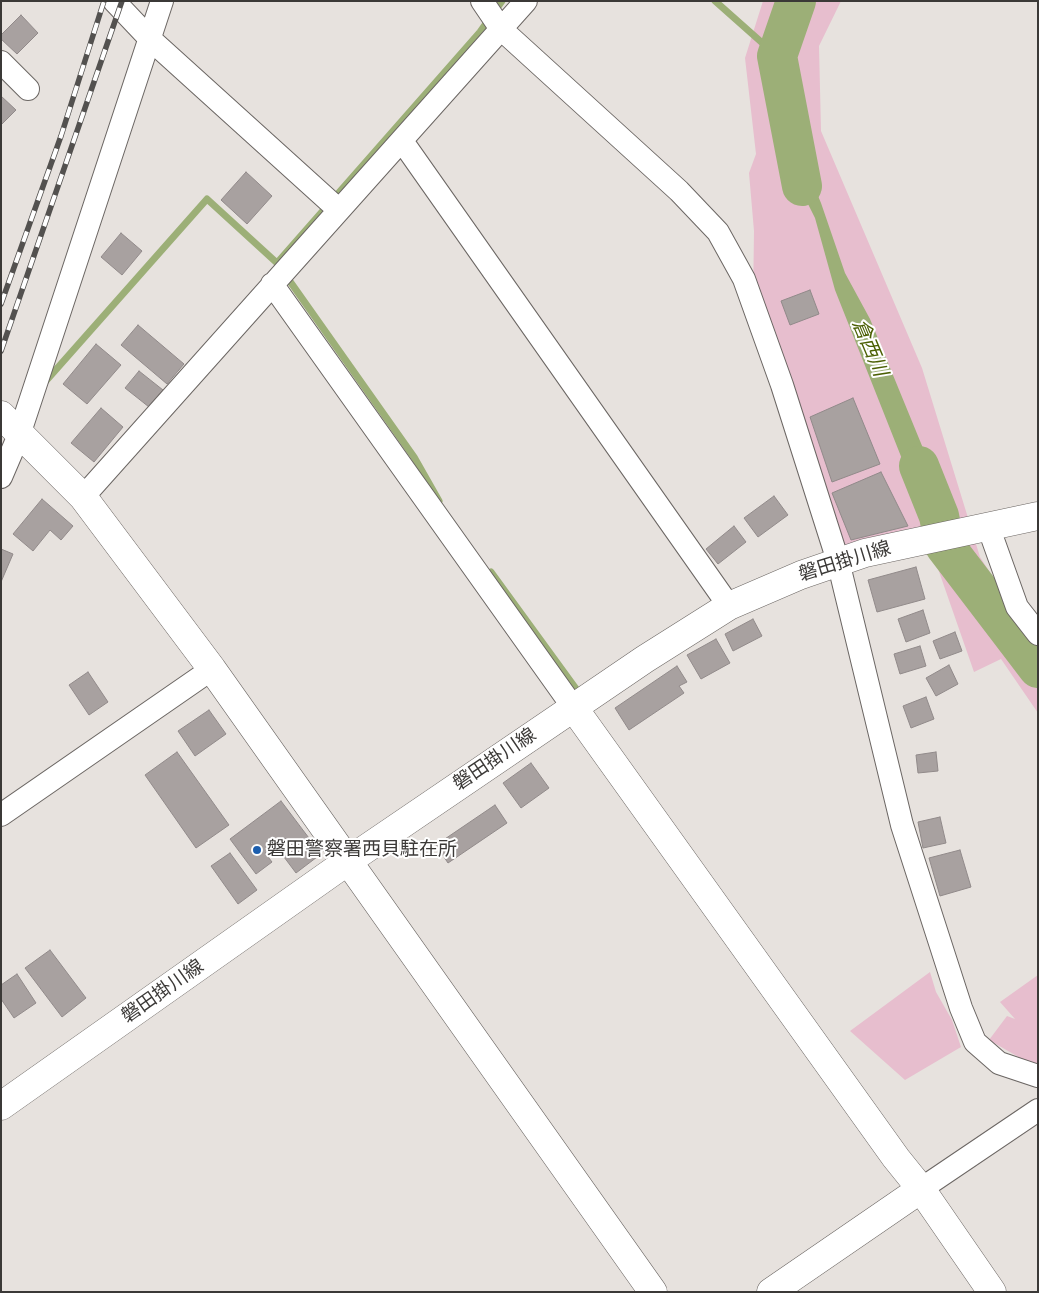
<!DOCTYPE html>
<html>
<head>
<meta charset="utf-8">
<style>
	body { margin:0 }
	#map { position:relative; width:1039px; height:1293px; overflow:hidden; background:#e7e2de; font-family:Signika,sans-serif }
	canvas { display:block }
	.frame { position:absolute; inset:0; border:2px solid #3b3937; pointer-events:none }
</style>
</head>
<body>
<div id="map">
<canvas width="1039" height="1293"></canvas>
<div class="frame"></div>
</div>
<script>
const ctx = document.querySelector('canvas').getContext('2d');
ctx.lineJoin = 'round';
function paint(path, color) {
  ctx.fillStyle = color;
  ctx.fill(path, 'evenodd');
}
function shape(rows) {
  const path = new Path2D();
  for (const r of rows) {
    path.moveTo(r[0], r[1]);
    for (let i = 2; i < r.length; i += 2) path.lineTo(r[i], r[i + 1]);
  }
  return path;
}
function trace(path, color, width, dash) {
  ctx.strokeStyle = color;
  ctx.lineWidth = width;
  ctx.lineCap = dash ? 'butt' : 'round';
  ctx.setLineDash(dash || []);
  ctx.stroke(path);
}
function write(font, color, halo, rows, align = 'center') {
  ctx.font = font + ' Signika,"Noto Sans JP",sans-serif';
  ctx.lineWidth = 4;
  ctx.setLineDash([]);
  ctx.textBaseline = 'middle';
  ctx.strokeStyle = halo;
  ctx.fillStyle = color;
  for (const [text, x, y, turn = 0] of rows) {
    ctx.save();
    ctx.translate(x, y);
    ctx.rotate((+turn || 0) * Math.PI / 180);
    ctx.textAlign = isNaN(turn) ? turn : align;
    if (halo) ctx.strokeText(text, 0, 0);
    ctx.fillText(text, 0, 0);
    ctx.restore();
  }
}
paint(shape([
	[763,1,841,1,819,46,821,131,922,368,980,557,1038,646,1038,713,1001,659,974,672,928,540,838,561,753,303,754,231,749,173,756,154,745,58],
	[930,972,936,992,952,1020,961,1047,905,1080,850,1031],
	[1038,975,1038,1064,1022,1059,989,1040,1007,1016,1015,1019,1000,1002]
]), '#e7bece');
paint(shape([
	[791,132,821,203,845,273,870,319,950,514,927,522,835,290,815,218,786,160]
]), '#9caf77');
trace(shape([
	[715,1,777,56],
	[277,263,480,32,502,1],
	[45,382,207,199,277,263,414,457,439,501],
	[491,572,582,697]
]), '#9caf77', 7);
trace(shape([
	[796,1,777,56,802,186],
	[919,466,939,516,945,546,1038,668]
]), '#9caf77', 40);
const building = shape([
	[21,15,38,33,17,54,1,39,1,35,21,15],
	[1,96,16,110,1,125,1,96],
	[246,172,272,196,247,224,221,200,246,172],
	[121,233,142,251,122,275,101,257,121,233],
	[810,290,819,314,790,325,781,301,810,290],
	[138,325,184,364,167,384,121,345,138,325],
	[96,344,121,365,87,404,63,384,96,344],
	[139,371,163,390,149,407,125,388,139,371],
	[853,398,880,464,832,482,810,417,853,398],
	[101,408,123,427,94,462,71,443,101,408],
	[881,472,908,526,851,540,832,493,881,472],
	[774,496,788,515,758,537,744,518,774,496],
	[42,499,73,526,61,540,50,530,33,551,13,534,42,499],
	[734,526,746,542,718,564,706,549,734,526],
	[1,549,13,554,1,582,1,549],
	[916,567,925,599,877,612,868,580,916,567],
	[923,610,930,633,906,642,898,619,923,610],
	[753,619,762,636,733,651,725,634,753,619],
	[955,632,962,651,940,659,933,641,955,632],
	[716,639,730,663,701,679,687,655,716,639],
	[920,646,926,666,900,674,894,654,920,646],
	[949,665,958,684,936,696,926,678,949,665],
	[677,666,687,682,679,686,684,693,629,730,615,708,677,666],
	[88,672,108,702,89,715,69,685,88,672],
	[926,697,934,719,911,728,903,706,926,697],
	[209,710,226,734,195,756,178,731,209,710],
	[177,752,229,825,196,848,145,775,177,752],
	[936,752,938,771,918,773,916,755,936,752],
	[531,763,549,788,521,808,503,783,531,763],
	[281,801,321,854,296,873,284,857,294,850,285,838,265,853,272,862,256,874,230,839,281,801],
	[495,805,507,823,448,863,436,845,495,805],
	[940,817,946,843,923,848,918,822,940,817],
	[960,850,971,887,940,896,929,858,960,850],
	[230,853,257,890,238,904,211,866,230,853],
	[50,950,86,998,62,1017,25,968,50,950],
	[17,974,36,1003,14,1018,1,999,1,985,17,974]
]);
paint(building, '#a8a1a0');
trace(building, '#918a8a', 1);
const street = shape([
	[114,1,150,39,339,210],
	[482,1,501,29,679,191,718,232,744,279,782,385,838,561,902,825,961,1008,975,1042,999,1063,1038,1076],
	[1,62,28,89],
	[402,141,729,606],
	[272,284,573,707],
	[1,477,19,435,162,1],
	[83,497,526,1],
	[988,526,1017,607,1038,634],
	[1,815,212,669],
	[921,1189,1038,1110]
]);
const secondary = shape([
	[1,415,83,497,212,669,653,1292],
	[573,707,896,1158,921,1189,992,1292],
	[1,1106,348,861,645,659,729,606,801,575,865,553,1038,516],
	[771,1292,921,1189]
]);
trace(street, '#6b6663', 24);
trace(secondary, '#6b6663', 29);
trace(street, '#fff', 22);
trace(secondary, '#fff', 28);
const rail = shape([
	[1,304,61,136,104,1],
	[1,351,122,1]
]);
trace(rail, '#53514f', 5.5);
trace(rail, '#fff', 4, [11]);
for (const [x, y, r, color] of [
	[257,850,5,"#1c5eae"]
]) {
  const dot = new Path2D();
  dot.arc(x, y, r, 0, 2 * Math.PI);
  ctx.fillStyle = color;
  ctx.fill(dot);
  trace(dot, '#fff', 2);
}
write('19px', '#3b3937', '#fff', [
	["磐田掛川線",845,562,-17],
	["磐田掛川線",495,760,-34],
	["磐田掛川線",163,992,-35]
]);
write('19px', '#3b3937', '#fff', [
	["磐田警察署西貝駐在所",267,850]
], 'left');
write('italic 20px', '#4b6004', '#fff', [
	["倉西川",869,348,67]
]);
</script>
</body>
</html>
